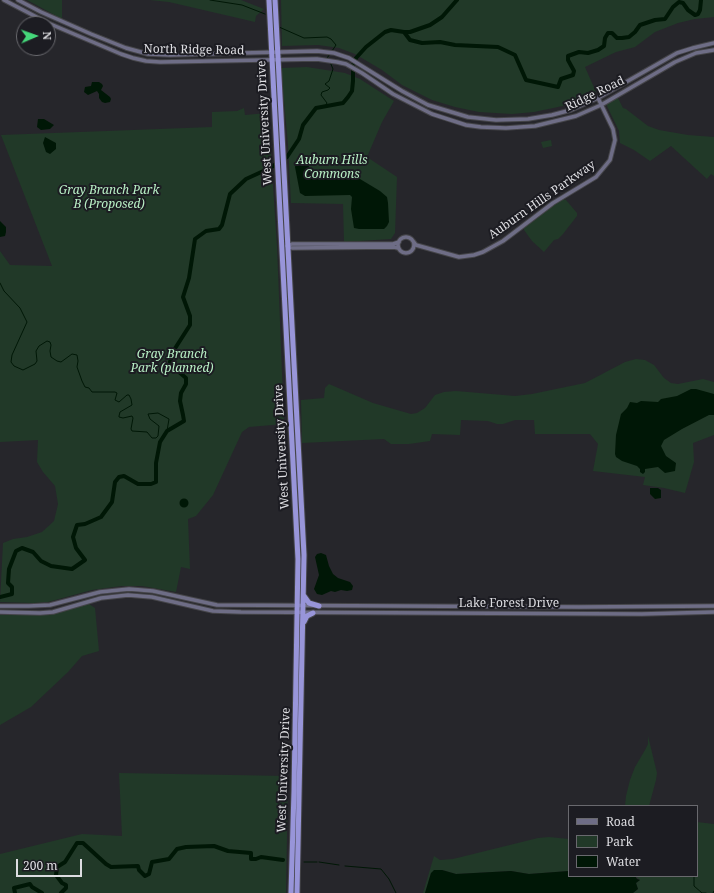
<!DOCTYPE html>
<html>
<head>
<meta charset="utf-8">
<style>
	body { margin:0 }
	#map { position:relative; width:714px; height:893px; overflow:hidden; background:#26262b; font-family:"Noto Serif",serif }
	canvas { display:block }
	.legend { position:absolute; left:568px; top:805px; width:130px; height:72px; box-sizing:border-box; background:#1c1c22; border:1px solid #69696e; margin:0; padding:5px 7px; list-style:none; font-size:12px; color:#dddde1 }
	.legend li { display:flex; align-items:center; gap:8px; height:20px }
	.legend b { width:20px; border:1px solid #69696e }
	.north { position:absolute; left:16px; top:16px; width:40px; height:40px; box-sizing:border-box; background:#1c1c22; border:1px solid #69696e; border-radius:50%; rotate:88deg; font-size:11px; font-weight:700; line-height:16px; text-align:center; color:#dddde1 }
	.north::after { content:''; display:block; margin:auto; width:14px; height:18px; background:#45d77a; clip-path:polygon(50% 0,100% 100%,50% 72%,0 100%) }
	.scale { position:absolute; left:16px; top:859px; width:66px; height:18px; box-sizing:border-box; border:2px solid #dddde1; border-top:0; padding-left:5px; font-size:12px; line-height:14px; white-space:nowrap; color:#dddde1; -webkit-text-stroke:3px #1c1c22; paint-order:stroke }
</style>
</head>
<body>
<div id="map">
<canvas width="714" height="893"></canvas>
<ul class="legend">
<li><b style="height:5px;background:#6e6d86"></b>Road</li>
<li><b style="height:11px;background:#213928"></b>Park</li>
<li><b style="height:11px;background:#001706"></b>Water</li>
</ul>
<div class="north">N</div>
<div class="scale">200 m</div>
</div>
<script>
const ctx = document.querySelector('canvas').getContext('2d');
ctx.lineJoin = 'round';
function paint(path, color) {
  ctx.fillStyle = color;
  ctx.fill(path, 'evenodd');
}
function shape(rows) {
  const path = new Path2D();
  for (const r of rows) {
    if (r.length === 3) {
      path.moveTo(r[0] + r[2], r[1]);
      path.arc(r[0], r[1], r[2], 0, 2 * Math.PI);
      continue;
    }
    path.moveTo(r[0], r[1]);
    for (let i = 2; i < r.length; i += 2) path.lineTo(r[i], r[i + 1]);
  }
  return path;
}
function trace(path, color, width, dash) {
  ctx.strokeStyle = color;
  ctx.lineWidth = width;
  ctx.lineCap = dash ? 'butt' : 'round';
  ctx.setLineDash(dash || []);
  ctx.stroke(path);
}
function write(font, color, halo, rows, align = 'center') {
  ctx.font = font + ' "Noto Serif",serif';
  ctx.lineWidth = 4;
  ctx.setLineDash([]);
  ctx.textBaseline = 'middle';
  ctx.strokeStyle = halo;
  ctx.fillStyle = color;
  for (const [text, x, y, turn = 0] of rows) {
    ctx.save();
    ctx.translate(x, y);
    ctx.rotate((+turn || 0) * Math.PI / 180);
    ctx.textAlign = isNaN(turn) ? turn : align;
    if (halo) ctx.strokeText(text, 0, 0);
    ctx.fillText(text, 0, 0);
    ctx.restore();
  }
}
paint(shape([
	[27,0,62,0,62,19],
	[150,0,241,0,264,9,256,16,255,22,169,2],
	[281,0,714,0,714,17,695,19,678,23,655,32,635,47,616,52,585,67,596,92,577,103,534,112,512,114,479,112,455,107,432,100,402,85,382,70,355,54,339,48,318,45,282,46],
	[307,67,345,73,360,79,394,101,382,122,367,157,397,177,395,233,391,239,344,242,343,204,291,203,288,145,281,68],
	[618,98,623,108,626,109,648,126,659,130,688,135,714,137,714,176,711,174,707,179,671,146,650,161,634,150,620,143,619,131,606,104],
	[244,108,245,115,267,113,269,125,277,246,284,424,249,427,242,432,213,495,196,516,188,519,190,569,181,567,176,592,142,586,122,586,92,590,48,602,33,603,0,602,3,543,13,539,27,537,42,532,54,521,58,504,55,486,43,472,37,462,38,440,0,442,0,251,10,265,52,266,1,135,212,127,212,112,237,111],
	[551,140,552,146,543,148,541,142],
	[562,199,566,200,577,213,577,216,563,234,558,239,554,240,544,252,532,241,524,230,524,228],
	[636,359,645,360,654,365,664,378,671,383,678,384,703,379,714,382,714,435,693,443,694,462,685,493,664,488,643,485,645,477,593,471,598,444,590,434,535,434,534,420,515,420,503,424,497,424,488,421,461,420,460,435,432,434,430,441,409,444,391,444,384,439,302,443,301,400,324,398,325,388,329,384,373,403,411,414,417,413,425,408,435,395,444,392,456,391,515,396,532,394,585,383,625,362],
	[89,604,95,608,99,651,82,656,68,672,31,707,0,725,0,615,44,614,77,606],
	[648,736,657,773,656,780,649,806,625,806,626,796,630,780,635,767,645,750,648,744],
	[119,773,288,776,286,893,0,893,0,854,82,834,122,836],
	[697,822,714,824,714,893,633,893,638,889,636,883,640,880,635,876,697,876],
	[549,837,569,839,569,871,529,874,511,871,456,874,442,870,431,873,425,893,423,893,434,856,440,860,453,859,538,838]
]), '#213928');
paint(shape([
	[92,82,99,82,102,84,103,86,101,90,110,97,111,99,110,102,105,103,102,102,99,98,99,94,97,91,88,95,84,92,85,87,91,86],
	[38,119,44,119,54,125,50,129,41,130,37,127],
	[45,137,56,143,56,149,50,154,46,152,43,143],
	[304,160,313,172,316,175,349,177,360,179,380,191,387,197,388,203,389,222,387,226,384,229,359,229,354,228,351,209,352,197,350,195,305,196,300,193,295,167,296,163,299,161],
	[0,221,6,227,6,232,5,236,0,237],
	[691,389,696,389,714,394,714,415,709,415,682,429,664,440,661,446,666,456,676,463,675,471,665,473,658,467,645,469,645,472,643,474,640,472,640,469,637,466,622,461,616,457,615,454,616,435,621,414,627,408,630,402,637,403,641,401,658,402,661,399,677,396],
	[650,488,658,488,661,490,661,498,655,499,650,494],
	[184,503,4.5],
	[321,553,326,555,329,566,333,574,338,578,350,582,353,586,352,590,347,591,341,590,335,592,331,591,322,595,317,594,314,589,319,575,315,557,317,554],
	[434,870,442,870,456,874,511,871,529,874,569,871,569,876,635,876,637,879,640,880,636,883,638,889,633,893,425,893,431,873]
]), '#001706');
trace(shape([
	[210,0,242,5,265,14],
	[279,27,304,38,327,37,331,39,336,45,332,51],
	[328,60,327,58,330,54],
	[325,106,327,103,321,95,322,92,328,90,330,88,325,84,329,81,333,69,330,62],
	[0,283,4,291,20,308,27,322,12,355,11,362,14,366,23,370,35,364,37,361,36,351,39,346,47,341,50,342,51,345,50,351,51,357,57,361,61,362,72,354,77,355,78,361,77,367,82,381,85,387,89,388,92,392,115,392,117,393,115,400,119,402,127,395,129,395,131,399,132,405,120,412,119,416,119,417,123,418,132,416,133,418,131,429,132,431,147,432,152,438,156,438,158,436,159,426,150,419,148,414,158,413,169,419,167,431],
	[304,862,317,862],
	[319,862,339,865],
	[345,866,381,869,389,879,396,893],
	[694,876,694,886,702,893,706,893],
	[713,893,714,891]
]), '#001706', 1);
trace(shape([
	[404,32,410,40,422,43,440,42,455,45,498,47,515,55,526,80,558,87,561,79,573,75,574,71,568,60,568,56,579,52,588,53,598,50,604,46,605,38,608,33,612,33,617,38,622,38,629,37,635,32,640,25,655,20,665,19,673,7,679,2,683,3,688,10,695,15,698,14,700,10,701,0],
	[0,597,12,594,12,587,8,583,9,569,16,551,22,548,33,552,41,561,51,566,72,569,85,560,76,548,73,537,77,525,85,524,101,517,112,502,115,482,119,477,124,476,138,484,151,484,156,482,156,463,160,442,167,431,184,421,183,415,180,401,181,393,186,384,186,378,173,367,170,362,174,350,190,325,190,316,183,297,189,278,195,239,206,231,219,229,222,225,230,194,246,179,270,168,287,157,299,139,303,125,316,108,343,103,348,97,352,91,353,81,353,65,356,58,366,47,385,32,391,30,404,32,410,32,430,25,442,17,457,0],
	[15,893,14,888,30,884,32,887,42,893],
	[61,893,66,888,66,885,62,883,56,875,57,867,65,862,77,843,83,843,106,864,111,867,138,866,139,870,145,876,149,874,152,862,169,859,177,849,186,847,214,846,228,851,251,853,251,859,256,859,261,857,283,860]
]), '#001706', 4);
const secondary = shape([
	[4,0,48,23,121,54,133,58,146,61,160,62,317,59,337,62,346,64,362,73,393,94,432,114,466,125,481,127,506,128,535,126,576,116,601,105,675,62,696,53,714,50],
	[18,0,41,12,91,34,126,48,148,54,170,55,317,51,334,53,349,58,402,91,428,105,468,117,496,120,528,119,552,115,571,110,598,98,677,53,693,48,714,43],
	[406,245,8],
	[413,241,416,245,459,257,474,255,483,252,503,241,553,203,596,177,610,160,615,140,613,129,598,98],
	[287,246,292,244,393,244,399,242],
	[287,246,292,248,394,247,398,248],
	[0,606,29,606,50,605,100,592,129,589,153,591,217,605,579,607,714,606],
	[0,612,40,613,53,612,101,598,128,595,152,597,213,611,241,612,642,614,714,612]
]);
const highway = shape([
	[269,0,298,559,294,791,291,893],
	[275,0,304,555,297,893],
	[304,596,309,603,319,606],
	[304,622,307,616,313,613]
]);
trace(secondary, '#454549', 5.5);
trace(highway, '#454549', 7);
trace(secondary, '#6e6d86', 3.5);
trace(highway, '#9895d9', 5);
write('12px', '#dddde1', '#1c1c22', [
	["North Ridge Road",194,50,1],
	["Ridge Road",595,94,-26],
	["West University Drive",265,123,-93],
	["Auburn Hills Parkway",542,200,-35],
	["West University Drive",282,447,-93],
	["Lake Forest Drive",509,604],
	["West University Drive",284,770,-88]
]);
write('italic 12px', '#b8efc5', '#1c1c22', [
	["Auburn Hills",332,161],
	["Commons",332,175],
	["Gray Branch Park",109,191],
	["B (Proposed)",109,205],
	["Gray Branch",172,355],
	["Park (planned)",172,369]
]);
</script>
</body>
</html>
